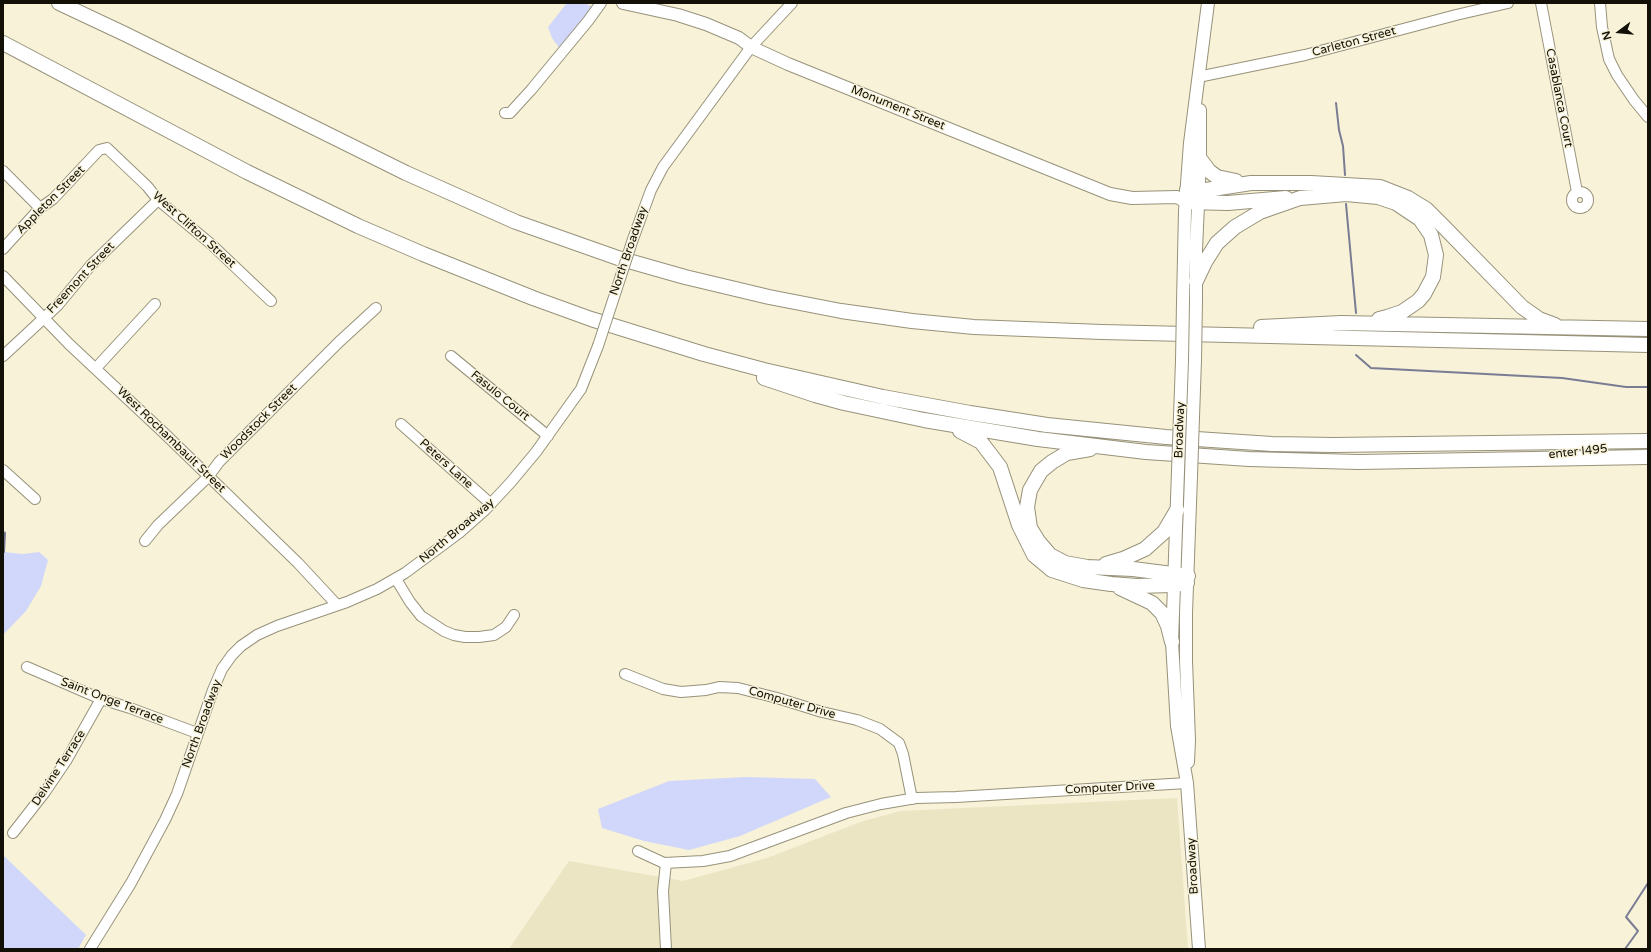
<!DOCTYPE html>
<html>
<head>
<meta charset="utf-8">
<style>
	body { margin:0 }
	#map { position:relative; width:1651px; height:952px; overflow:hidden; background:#f7f2d8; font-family:"Varela Round",sans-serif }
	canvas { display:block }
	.frame { position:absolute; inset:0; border:4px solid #121007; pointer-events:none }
	.north { position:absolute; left:1599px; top:12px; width:40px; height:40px; -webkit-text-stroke:3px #f7f2d8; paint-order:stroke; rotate:254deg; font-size:11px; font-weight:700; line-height:16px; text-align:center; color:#121007 }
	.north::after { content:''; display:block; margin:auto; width:14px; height:18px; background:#121007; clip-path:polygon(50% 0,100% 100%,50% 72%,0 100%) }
</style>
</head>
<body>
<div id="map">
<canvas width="1651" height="952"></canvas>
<div class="frame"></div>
<div class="north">N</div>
</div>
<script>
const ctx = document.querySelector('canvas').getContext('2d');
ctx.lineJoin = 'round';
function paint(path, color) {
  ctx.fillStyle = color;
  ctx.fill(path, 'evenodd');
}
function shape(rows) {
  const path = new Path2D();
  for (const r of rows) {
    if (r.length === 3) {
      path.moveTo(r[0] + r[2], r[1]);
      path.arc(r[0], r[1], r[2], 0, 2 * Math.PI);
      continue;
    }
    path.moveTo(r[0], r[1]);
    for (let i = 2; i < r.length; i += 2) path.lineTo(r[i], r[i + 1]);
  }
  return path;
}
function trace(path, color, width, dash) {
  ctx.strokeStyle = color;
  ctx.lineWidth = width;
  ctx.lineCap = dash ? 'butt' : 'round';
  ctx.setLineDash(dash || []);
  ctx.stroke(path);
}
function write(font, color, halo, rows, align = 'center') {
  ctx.font = font + ' "Varela Round",sans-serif';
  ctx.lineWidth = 3;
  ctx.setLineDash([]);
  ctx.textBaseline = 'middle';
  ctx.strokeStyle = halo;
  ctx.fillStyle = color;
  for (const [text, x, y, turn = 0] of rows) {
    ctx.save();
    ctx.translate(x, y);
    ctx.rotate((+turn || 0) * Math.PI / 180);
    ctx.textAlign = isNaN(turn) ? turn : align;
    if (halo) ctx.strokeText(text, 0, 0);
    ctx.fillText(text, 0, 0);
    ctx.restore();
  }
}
paint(shape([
	[1177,798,1188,949,509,949,569,861,683,881,767,858,863,821,901,811]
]), '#ece5c4');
paint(shape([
	[567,3,584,3,593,7,560,49,552,38,548,27],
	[4,552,23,554,39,552,48,560,41,586,26,611,3,635,3,553],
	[746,777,815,779,831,797,740,836,689,850,644,841,602,828,598,809,669,781],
	[3,855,86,935,78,949,3,949]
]), '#d1d7fa');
trace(shape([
	[1336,103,1339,130,1343,146,1345,175],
	[1346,204,1356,313],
	[1356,355,1371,368,1562,378,1626,387,1648,387],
	[3,532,5,533,4,552],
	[1625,949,1638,931,1626,917,1648,883]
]), '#7a7c94', 2);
const minor = shape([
	[1541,3,1577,192],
	[1600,3,1602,27,1609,59,1617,75,1634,100,1648,117],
	[1198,77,1305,55,1456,15,1508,3],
	[505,113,510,113,531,90,588,21,601,3],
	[3,171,40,208],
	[1580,200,8],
	[633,239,651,190,663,167,751,47,792,3],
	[3,249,40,208,53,199,99,150,107,148,147,186,158,200,211,244,271,301],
	[3,276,69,344,164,433,298,563,337,605],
	[3,356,58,305,91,265,158,200],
	[451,356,548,436],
	[96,368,155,304],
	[401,424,491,504],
	[3,470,35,499],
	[145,541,158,525,208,477,219,462,339,342,376,308],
	[396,579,410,602,421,616,444,631,454,635,465,637,479,637,494,635,506,627,514,615],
	[27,667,101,699,130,708,197,733],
	[625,674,663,689,681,692,706,690,719,687,738,688,777,698,822,712,857,720,880,729,899,743,903,754,912,799],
	[13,833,45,792,66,761,101,699],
	[638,851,664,863,703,861,730,856,846,813,881,804,916,798,956,797,1187,783],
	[90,949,131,883,165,820,177,794,213,690,222,669,232,655,241,646,257,635,277,626,347,602,377,589,405,573,459,533,485,510,511,482,536,452,581,389,598,346],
	[666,949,663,891,666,863]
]);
const major = shape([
	[623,3,678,15,706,24,739,38,751,47,788,64,1110,194,1132,198,1177,197,1186,202],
	[1196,301,1196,250,1200,159,1200,110],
	[1183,302,1185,211,1190,143,1208,3],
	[1180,416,1182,361],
	[1193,417,1195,360],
	[1178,471,1172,642,1177,726,1187,783,1199,949],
	[1188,762,1189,740,1186,661,1186,613,1191,476]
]);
const highway = shape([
	[59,3,125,34,406,173,516,222,618,258,685,277,769,297,841,311,912,321,974,327,1102,332,1648,345],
	[3,43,247,172,358,226,423,254,533,298,591,319,704,354,764,370,883,397,970,413,1047,425,1166,437,1272,444,1333,445,1648,441],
	[1200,159,1209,171,1217,177,1236,181],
	[1187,190,1206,190,1251,183,1311,183,1380,187,1408,198,1426,209,1444,227,1522,307,1539,319,1555,325],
	[1186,202,1228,203,1286,198],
	[1196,281,1205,262,1217,243,1235,227,1260,212,1300,198,1346,194,1378,197,1396,203,1420,219,1431,235,1436,255,1433,277,1424,294,1418,301,1402,312,1387,317,1379,319],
	[1261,327,1341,323,1648,329],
	[764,378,815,395,844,403,924,420,1038,439,1146,452,1249,459,1358,462,1648,457],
	[960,431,981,442,1000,467,1019,525,1034,555,1052,570,1083,580,1111,584,1137,586,1173,585,1187,583],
	[1090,449,1067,453,1052,462,1041,471,1030,490,1027,507,1030,528,1038,541,1050,555,1065,563,1087,567,1133,569,1188,576],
	[1106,564,1123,559,1145,549,1164,532,1177,510],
	[1120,588,1152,603,1162,613,1168,626,1172,642]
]);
trace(minor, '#97927a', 12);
trace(major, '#97927a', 14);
trace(highway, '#97927a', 16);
trace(minor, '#fff', 10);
trace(major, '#fff', 12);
trace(highway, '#fff', 14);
const minorBridge = shape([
	[598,346,633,239]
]);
const majorBridge = shape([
	[1195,360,1196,301],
	[1182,361,1183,302],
	[1178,471,1180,416],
	[1191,476,1193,417]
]);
trace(minorBridge, '#97927a', 12, []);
trace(majorBridge, '#97927a', 14, []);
trace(minorBridge, '#fff', 10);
trace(majorBridge, '#fff', 12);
write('12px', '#121007', '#f7f2d8', [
	["Carleton Street",1354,42,-15],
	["Casablanca Court",1559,98,79],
	["Monument Street",898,108,22],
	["Appleton Street",51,200,-45],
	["West Clifton Street",194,230,42],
	["North Broadway",629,251,-71],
	["Freemont Street",81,278,-47],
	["Fasulo Court",500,396,39],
	["Woodstock Street",259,422,-45],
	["Broadway",1180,430,-88],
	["West Rochambault Street",171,440,44],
	["enter I495",1578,452,-6],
	["Peters Lane",446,464,42],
	["North Broadway",457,531,-40],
	["Saint Onge Terrace",112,701,21],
	["Computer Drive",792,703,16],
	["North Broadway",202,724,-70],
	["Delvine Terrace",59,768,-57],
	["Computer Drive",1110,788,-3],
	["Broadway",1193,866,-93]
]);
</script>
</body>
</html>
